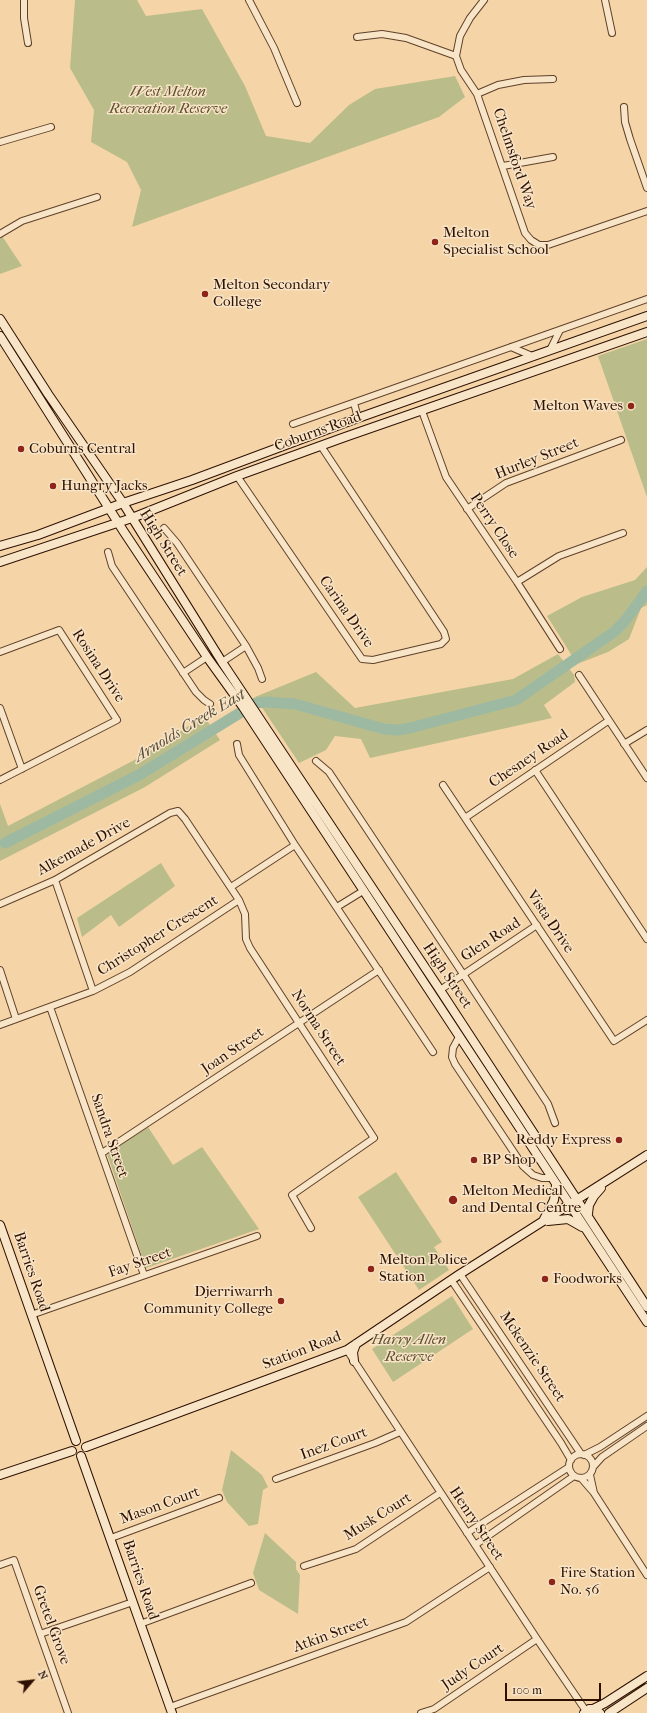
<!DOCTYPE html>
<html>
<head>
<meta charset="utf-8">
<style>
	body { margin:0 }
	#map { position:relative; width:647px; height:1713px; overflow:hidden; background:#f5d5a8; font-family:"IM FELL French Canon",serif }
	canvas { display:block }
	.north { position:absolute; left:12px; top:1661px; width:40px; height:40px; -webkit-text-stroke:3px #f8e4c6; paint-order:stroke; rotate:62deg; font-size:11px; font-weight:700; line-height:16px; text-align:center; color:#2d1000 }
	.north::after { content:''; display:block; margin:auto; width:14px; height:18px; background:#2d1000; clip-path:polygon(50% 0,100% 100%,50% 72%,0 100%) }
	.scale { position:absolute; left:505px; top:1683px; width:96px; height:18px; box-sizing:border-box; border:2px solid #2d1000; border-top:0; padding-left:5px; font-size:12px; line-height:14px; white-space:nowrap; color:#2d1000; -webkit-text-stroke:3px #f8e4c6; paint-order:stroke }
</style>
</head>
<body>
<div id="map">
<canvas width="647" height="1713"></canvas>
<div class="north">N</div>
<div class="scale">100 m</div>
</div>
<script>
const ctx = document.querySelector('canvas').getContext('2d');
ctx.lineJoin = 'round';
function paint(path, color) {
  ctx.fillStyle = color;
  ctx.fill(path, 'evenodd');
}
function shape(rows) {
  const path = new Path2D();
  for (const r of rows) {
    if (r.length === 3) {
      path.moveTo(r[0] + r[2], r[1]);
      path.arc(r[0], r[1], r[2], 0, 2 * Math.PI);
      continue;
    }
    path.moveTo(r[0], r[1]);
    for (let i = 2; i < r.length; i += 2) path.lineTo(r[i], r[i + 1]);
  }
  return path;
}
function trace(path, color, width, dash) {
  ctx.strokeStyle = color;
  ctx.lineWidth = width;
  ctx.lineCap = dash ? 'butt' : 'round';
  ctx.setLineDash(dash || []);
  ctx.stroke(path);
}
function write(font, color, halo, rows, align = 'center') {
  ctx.font = font + ' "IM FELL French Canon",serif';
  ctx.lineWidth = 3;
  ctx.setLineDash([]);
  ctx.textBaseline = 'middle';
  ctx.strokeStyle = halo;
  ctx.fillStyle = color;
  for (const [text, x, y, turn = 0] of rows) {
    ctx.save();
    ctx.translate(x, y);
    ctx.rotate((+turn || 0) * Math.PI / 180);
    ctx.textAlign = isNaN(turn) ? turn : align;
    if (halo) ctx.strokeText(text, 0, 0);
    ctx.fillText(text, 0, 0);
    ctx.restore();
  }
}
paint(shape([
	[75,0,137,0,146,16,202,9,245,86,266,136,310,143,349,105,375,89,455,76,465,97,439,117,132,227,141,190,127,162,91,142,94,110,70,68],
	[0,233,22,266,0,274],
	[647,339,647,497,598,356],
	[647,567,647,605,641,608,629,639,608,652,577,664,547,616,582,597,635,580],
	[558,654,574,675,575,682,544,705,552,718,370,758,361,739,335,736,326,750,299,763,255,697,316,672,355,708,513,679],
	[204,716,220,740,145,787,0,861,0,804,8,826,144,755],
	[161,863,175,886,119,927,111,915,82,937,77,918],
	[148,1127,173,1165,202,1147,259,1229,146,1268,107,1154],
	[396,1172,442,1242,434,1247,449,1270,419,1290,358,1197],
	[452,1296,473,1329,393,1382,372,1349],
	[231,1450,262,1475,268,1487,263,1490,258,1524,249,1526,227,1502,222,1490],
	[265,1533,296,1562,296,1569,300,1575,298,1614,259,1590,253,1573]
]), '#babd89');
trace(shape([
	[5,843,139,775,256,703,266,702,295,704,384,729,398,730,410,728,516,700,614,632,625,621,647,591]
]), '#9eb9a2', 11);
const street = shape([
	[24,0,24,18,28,43],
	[249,0,274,48,297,103],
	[484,0,470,18,460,36,456,56,461,70,477,94,525,233,531,240,539,245,548,245,647,211],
	[605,0,612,33],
	[357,37,382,34,406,38,456,56],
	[477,94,498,85,524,80,553,79],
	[624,107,625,122,630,139,647,188],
	[0,142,51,127],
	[503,166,553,157],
	[0,234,22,221,97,197],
	[511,347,532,356],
	[550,350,560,330],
	[354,403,358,418],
	[422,411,446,477,517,582,560,649],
	[293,424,647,299],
	[237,476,362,659,373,660,441,644,446,639,444,632,321,446],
	[467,509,506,483,621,440],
	[164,528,177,543,246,646,258,668,262,679],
	[108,552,112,566,196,692,204,700,210,704],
	[517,582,559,556,623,533],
	[0,652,59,630,117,720,0,780],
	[222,662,246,646],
	[183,673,207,657],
	[579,675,647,778],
	[0,708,22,769],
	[237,744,239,755,295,845,433,1052],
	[624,744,647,730],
	[316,761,329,772,463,974,548,1104,555,1123],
	[535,770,647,939],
	[443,785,614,1041,647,1020],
	[465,818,608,721],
	[55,880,93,991],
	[231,887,295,845],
	[0,904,55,880,170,813,178,811,185,819,239,900,245,914,246,939,250,948,374,1138,292,1195,311,1228],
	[337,907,363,891],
	[0,970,16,1019],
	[440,990,537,925],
	[50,1007,144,1275],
	[0,1025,93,991,130,972,239,900],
	[459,1037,453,1048,452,1057,455,1064,523,1166,533,1175,542,1178,551,1178],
	[102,1153,379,970],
	[460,1274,581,1454],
	[452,1281,561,1443,571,1460],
	[31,1315,257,1236],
	[347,1350,537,1639,586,1711],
	[581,1466,12],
	[584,1455,600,1447,647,1416],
	[593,1467,602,1457,647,1426],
	[590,1475,594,1493],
	[581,1478,594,1493,647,1575],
	[276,1479,375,1443,400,1432],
	[467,1533,569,1467],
	[111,1538,219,1498],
	[475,1545,574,1476],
	[0,1565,14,1560,68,1713],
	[304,1566,356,1549,440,1493],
	[140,1624,251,1583],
	[40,1634,133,1602],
	[170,1707,406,1622,490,1567],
	[421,1713,434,1709,537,1639]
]);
const secondary = shape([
	[0,319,48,394,123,503,222,662,440,990,647,1307],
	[0,336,124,532,207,657,243,707,647,1322],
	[0,546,38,535,123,503,192,480,358,418,647,316],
	[0,562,132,518,237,476,345,437,647,332],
	[588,1214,589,1205,594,1196,601,1188],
	[544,1219,554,1200,556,1185],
	[548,1221,568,1219,582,1227],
	[0,1225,76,1441],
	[354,1361,353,1352,356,1344],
	[86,1447,347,1350,460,1274,647,1155],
	[81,1456,172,1713],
	[0,1475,72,1451],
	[593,1709,605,1703,647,1676],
	[584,1713,589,1709,593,1709,600,1713],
	[609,1713,647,1688]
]);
trace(street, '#5f412a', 8);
trace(secondary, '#2d1000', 10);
trace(street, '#f8e4c6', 6);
trace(secondary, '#f8e4c6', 8);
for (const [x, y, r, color] of [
	[435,242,4,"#8f2418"],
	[205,294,4,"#8f2418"],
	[631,406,4,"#8f2418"],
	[21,449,4,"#8f2418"],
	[53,486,4,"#8f2418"],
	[619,1140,4,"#8f2418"],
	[474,1160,4,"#8f2418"],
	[453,1200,5,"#8f2418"],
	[371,1269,4,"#8f2418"],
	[545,1279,4,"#8f2418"],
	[281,1301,4,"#8f2418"],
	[552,1582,4,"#8f2418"]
]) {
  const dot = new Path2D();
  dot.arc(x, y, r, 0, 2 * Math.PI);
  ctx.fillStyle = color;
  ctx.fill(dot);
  trace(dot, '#f8e4c6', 1.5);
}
write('italic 15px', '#5e4d30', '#f8e4c6', [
	["West Melton",168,92],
	["Recreation Reserve",168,109],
	["Harry Allen",409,1340],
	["Reserve",409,1357]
]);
write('15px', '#2d1000', '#f8e4c6', [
	["Chelmsford Way",514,159,71],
	["Coburns Road",318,432,-20],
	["Hurley Street",537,459,-22],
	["Perry Close",494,526,56],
	["High Street",163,543,58],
	["Carina Drive",346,612,55],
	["Rosina Drive",98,666,57],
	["Chesney Road",529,759,-34],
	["Alkemade Drive",84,847,-29],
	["Vista Drive",550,922,56],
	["Christopher Crescent",158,936,-32],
	["Glen Road",491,940,-33],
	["High Street",447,976,56],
	["Norma Street",318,1028,57],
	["Joan Street",233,1051,-34],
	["Sandra Street",109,1136,71],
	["Fay Street",140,1263,-19],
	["Barries Road",31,1272,71],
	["Station Road",302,1351,-21],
	["Mckenzie Street",532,1357,56],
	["Inez Court",334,1444,-20],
	["Mason Court",160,1506,-20],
	["Musk Court",378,1517,-32],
	["Henry Street",476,1524,56],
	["Barries Road",140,1580,71],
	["Gretel Grove",51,1625,70],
	["Atkin Street",331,1635,-20],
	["Judy Court",473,1667,-34]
]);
write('15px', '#2d1000', '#f8e4c6', [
	["Melton",443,233],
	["Specialist School",443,250],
	["Melton Secondary",213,285],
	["College",213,302],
	["Melton Waves",623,406,"right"],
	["Coburns Central",29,449],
	["Hungry Jacks",61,486],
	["Reddy Express",611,1140,"right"],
	["BP Shop",482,1160],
	["Melton Medical",462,1191],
	["and Dental Centre",462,1208],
	["Melton Police",379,1260],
	["Station",379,1277],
	["Foodworks",553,1279],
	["Djerriwarrh",273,1292,"right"],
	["Community College",273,1309,"right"],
	["Fire Station",560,1573],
	["No. 56",560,1590]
], 'left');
write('italic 16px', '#554b39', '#f8e4c6', [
	["Arnolds Creek East",190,726,-31]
]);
</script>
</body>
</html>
